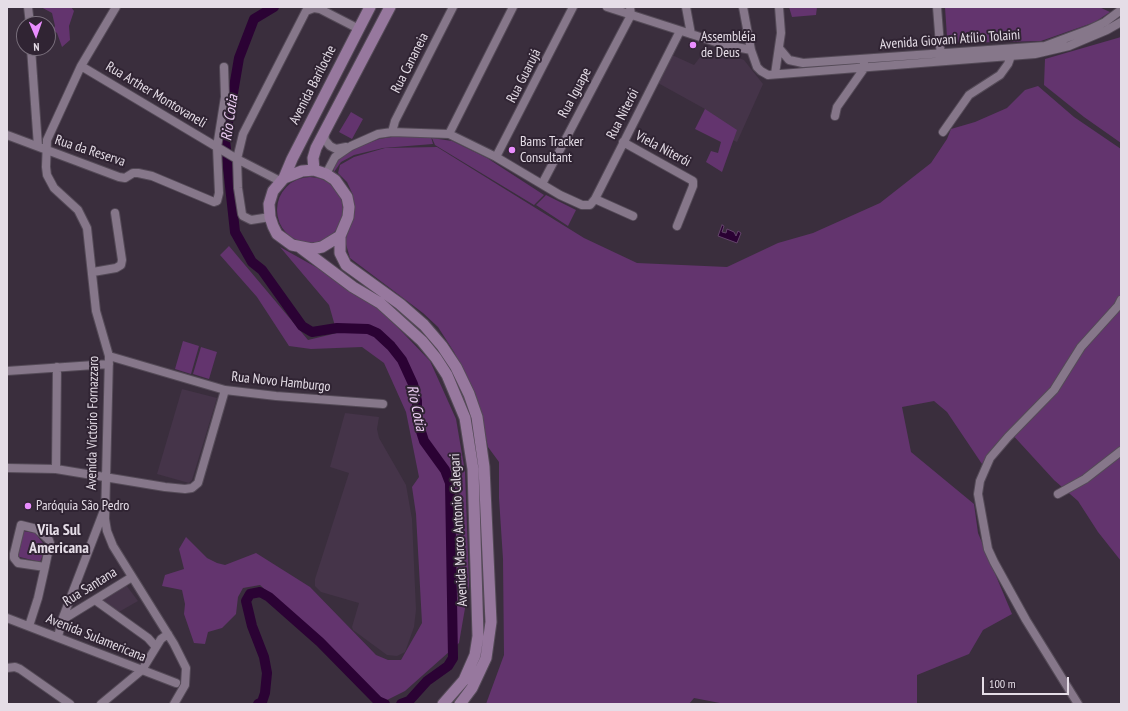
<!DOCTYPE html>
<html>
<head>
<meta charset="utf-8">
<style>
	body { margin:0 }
	#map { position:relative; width:1128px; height:711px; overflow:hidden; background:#3a2e3d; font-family:"PT Sans Narrow",sans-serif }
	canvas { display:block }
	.frame { position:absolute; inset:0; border:8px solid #e5dde7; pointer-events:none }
	.north { position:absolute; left:16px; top:16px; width:40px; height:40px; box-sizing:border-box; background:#302433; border:1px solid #786e7b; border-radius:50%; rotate:178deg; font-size:11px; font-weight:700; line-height:16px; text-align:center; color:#e5dde7 }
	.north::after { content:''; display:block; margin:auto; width:14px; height:18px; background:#e98dfe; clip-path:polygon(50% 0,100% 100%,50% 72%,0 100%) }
	.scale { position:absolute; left:982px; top:677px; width:87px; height:18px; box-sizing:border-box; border:2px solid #e5dde7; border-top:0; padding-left:5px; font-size:12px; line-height:14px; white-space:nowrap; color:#e5dde7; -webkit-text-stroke:3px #302433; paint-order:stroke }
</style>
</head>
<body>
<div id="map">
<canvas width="1128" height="711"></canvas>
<div class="frame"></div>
<div class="north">N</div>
<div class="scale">100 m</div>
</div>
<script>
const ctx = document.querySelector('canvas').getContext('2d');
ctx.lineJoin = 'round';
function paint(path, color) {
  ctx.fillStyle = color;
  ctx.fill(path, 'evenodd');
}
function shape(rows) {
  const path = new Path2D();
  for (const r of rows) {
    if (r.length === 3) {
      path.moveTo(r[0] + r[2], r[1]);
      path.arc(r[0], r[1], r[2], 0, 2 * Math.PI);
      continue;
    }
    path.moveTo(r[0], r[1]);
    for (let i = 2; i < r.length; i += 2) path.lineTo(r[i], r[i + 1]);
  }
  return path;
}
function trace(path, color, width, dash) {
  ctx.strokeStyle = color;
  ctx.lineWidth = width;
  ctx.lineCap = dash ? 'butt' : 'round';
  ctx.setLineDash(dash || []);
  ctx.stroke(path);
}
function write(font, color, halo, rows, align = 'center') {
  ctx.font = font + ' "PT Sans Narrow",sans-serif';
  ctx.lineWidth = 4;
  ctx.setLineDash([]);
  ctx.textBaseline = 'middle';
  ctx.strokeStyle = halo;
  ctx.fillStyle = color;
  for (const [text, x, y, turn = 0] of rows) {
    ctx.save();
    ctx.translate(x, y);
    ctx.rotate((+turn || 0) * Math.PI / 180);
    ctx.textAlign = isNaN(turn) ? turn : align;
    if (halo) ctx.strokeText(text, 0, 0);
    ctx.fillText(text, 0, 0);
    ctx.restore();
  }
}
paint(shape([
	[708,47,744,60,763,84,737,142,700,125,705,109,658,83,672,55,694,65],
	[182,389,217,398,192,480,189,483,157,474],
	[345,413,379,417,377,429,379,438,406,485,412,519,416,610,414,627,405,652,397,656,387,655,353,630,352,627,359,603,321,592,315,586,315,579,349,473,330,467],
	[126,585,138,601,117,613,101,600]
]), '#453449');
paint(shape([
	[41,7,71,7,74,11,69,26,70,40,62,47,57,33,53,30,55,26,52,13],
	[789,7,817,7,816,15,792,17],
	[945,7,1099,7,1110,12,1095,22,1041,41,956,43,947,37],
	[1121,37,1121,143,1084,117,1044,85,1045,59],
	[1038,86,1074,117,1121,149,1121,561,1098,532,1078,501,1054,480,1010,432,995,445,982,464,947,412,934,401,902,407,911,452,974,504,978,533,1012,614,983,630,969,654,917,675,917,704,725,704,694,698,689,704,486,704,504,655,503,559,499,498,499,462,488,447,475,393,454,352,438,327,423,313,350,258,345,241,353,215,353,195,347,182,338,173,340,165,354,157,385,148,437,147,584,238,637,263,727,267,778,243,813,233,880,203,931,163,947,139,951,129,975,122,1007,108,1025,90],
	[705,109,737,130,722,172,706,162,711,151,718,153,721,142,695,129],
	[351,112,363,119,352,139,339,132],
	[398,136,431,137,433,144,383,148,354,155,341,162,334,172,334,162,351,150,379,139],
	[432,138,452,141,487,158,544,195,534,205,435,145],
	[310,210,33],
	[546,195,576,210,568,226,536,205],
	[229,246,308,340,337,333,329,305,280,247,330,275,384,313,430,361,456,419,465,472,469,585,459,643,405,691,385,701,260,585,243,588,238,597,236,614,222,628,208,632,205,644,194,643,184,614,185,604,182,590,162,586,165,575,184,569,179,549,186,537,207,558,217,563,225,565,256,553,310,587,376,655,388,660,401,660,422,623,416,514,412,487,419,477,406,412,384,363,362,347,311,349,289,346,257,297,220,255],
	[183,341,199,346,191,374,175,369],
	[201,347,217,352,209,379,193,374],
	[23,531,35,533,46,547,40,562,16,556]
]), '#63346e');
const water = shape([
	[722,225,724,226,722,232,726,233,727,229,734,232,736,236,738,231,741,233,737,243,718,236,722,225]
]);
paint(water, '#2b0234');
trace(water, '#63446a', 1);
trace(shape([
	[274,7,254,19,239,58,225,140,235,232,252,262,262,270,302,326,312,332,337,328,368,329,377,333,391,346,402,360,413,384,417,401,417,419,424,441,445,470,450,483,453,658,448,666,427,681,409,701,401,704],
	[258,704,262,702,265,693,267,673,264,657,252,626,246,601,250,594,260,592,269,597,320,642,378,701,385,704]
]), '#2b0234', 10);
const minor = shape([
	[28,7,30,24],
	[116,7,81,66,47,140,46,167,47,175,54,188,78,210,87,228,96,311,109,356,105,519,107,531,113,546,174,644,186,668,185,685,174,704],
	[607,7,722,44,751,50,757,67,761,71,768,75,1035,54,1069,46,1107,30,1121,22],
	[686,7,691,34],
	[743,7,751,50],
	[937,7,941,58],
	[31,48,38,146],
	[779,48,789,60,803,63,1045,46,1088,30,1105,22,1121,10],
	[81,66,237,159,280,181],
	[775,74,781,33,779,7],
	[835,116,837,107,863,70,864,64],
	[392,132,395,121,453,7],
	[943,132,969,95,1000,75,1008,64,1011,56],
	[324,133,325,140,330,146,336,149,346,147],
	[449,134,513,7],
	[7,135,119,177,125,178,133,173,138,173,152,176,214,202,217,201,219,193,217,147,225,97,224,67],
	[623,142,693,181,693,186,677,226],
	[496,157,573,7],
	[326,174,335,157,351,146,378,134,392,132,449,134,496,157,560,195,582,205,590,205,595,199,680,31],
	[542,184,631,15,630,7],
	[595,199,633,216],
	[270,217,251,220,243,216,242,214,238,188,237,159,243,134,306,11,314,8,320,9,359,29],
	[93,272,116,268,121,265,122,260,115,213],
	[109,356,225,390,276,396,383,404],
	[7,371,109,364],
	[7,468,56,469,165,487,185,489,192,488,198,483,225,390],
	[56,469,57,367],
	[1058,494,1085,479,1121,451],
	[95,600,148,638,156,647],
	[7,618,176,683],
	[62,620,132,577],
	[29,626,38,598,45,567,50,543,49,540,37,529,21,525,14,554,14,558,18,563,45,567],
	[58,637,62,620,103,513],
	[7,668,15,667,20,669,70,704],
	[101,704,142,670,161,639,168,634],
	[1078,704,1026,620,994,562,988,549,978,494,980,481,990,458,1008,437,1054,390,1081,347,1118,306,1121,300]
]);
const major = shape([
	[314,170,313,158,316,148,390,7],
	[284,178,302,171,314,170,326,174,335,180,347,197,349,207,348,217,340,236,322,247,312,249,292,245,277,234,273,226,270,217,269,204,273,191,284,178,292,159,370,7],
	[340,236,340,253,346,265,400,304,424,325,442,346,456,367,469,394,477,417,484,467,491,622,486,658,472,688,460,704],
	[301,248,353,287,380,303,422,341,436,358,447,375,465,418,473,469,478,636,475,655,464,680,443,704]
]);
trace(minor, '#544a57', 10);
trace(major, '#544a57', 13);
trace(minor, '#86778a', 8);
trace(major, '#97789e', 11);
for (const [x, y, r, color] of [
	[693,45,4,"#e98dfe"],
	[512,150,4,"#e98dfe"],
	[28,506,4,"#e98dfe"]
]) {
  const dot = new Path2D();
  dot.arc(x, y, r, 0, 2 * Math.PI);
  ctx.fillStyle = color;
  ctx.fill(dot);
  trace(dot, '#302433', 1.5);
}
write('14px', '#e5dde7', '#302433', [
	["Assembléia",701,37],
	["de Deus",701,53],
	["Bams Tracker",520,142],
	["Consultant",520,158],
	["Paróquia São Pedro",36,506]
], 'left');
write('14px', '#e5dde7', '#302433', [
	["Avenida Giovani Atílio Tolaini",950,40,-4],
	["Rua Cananeia",410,63,-63],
	["Rua Guarujá",524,76,-63],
	["Avenida Bariloche",313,85,-63],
	["Rua Iguape",575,93,-62],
	["Rua Arther Montovaneli",156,95,31],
	["Rua Niterói",623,114,-63],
	["Viela Niterói",663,149,28],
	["Rua da Reserva",90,151,18],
	["Rua Novo Hamburgo",281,382,6],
	["Avenida Victório Fornazzaro",93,423,-89],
	["Avenida Marco Antonio Calegari",459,530,-93],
	["Rua Santana",90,587,-32],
	["Avenida Sulamericana",96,638,22]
]);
write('italic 15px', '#edcef4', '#302433', [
	["Rio Cotia",230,118,-82],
	["Rio Cotia",416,408,78]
]);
write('bold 16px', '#e5dde7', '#302433', [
	["Vila Sul",59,530],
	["Americana",59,548]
]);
</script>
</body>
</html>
